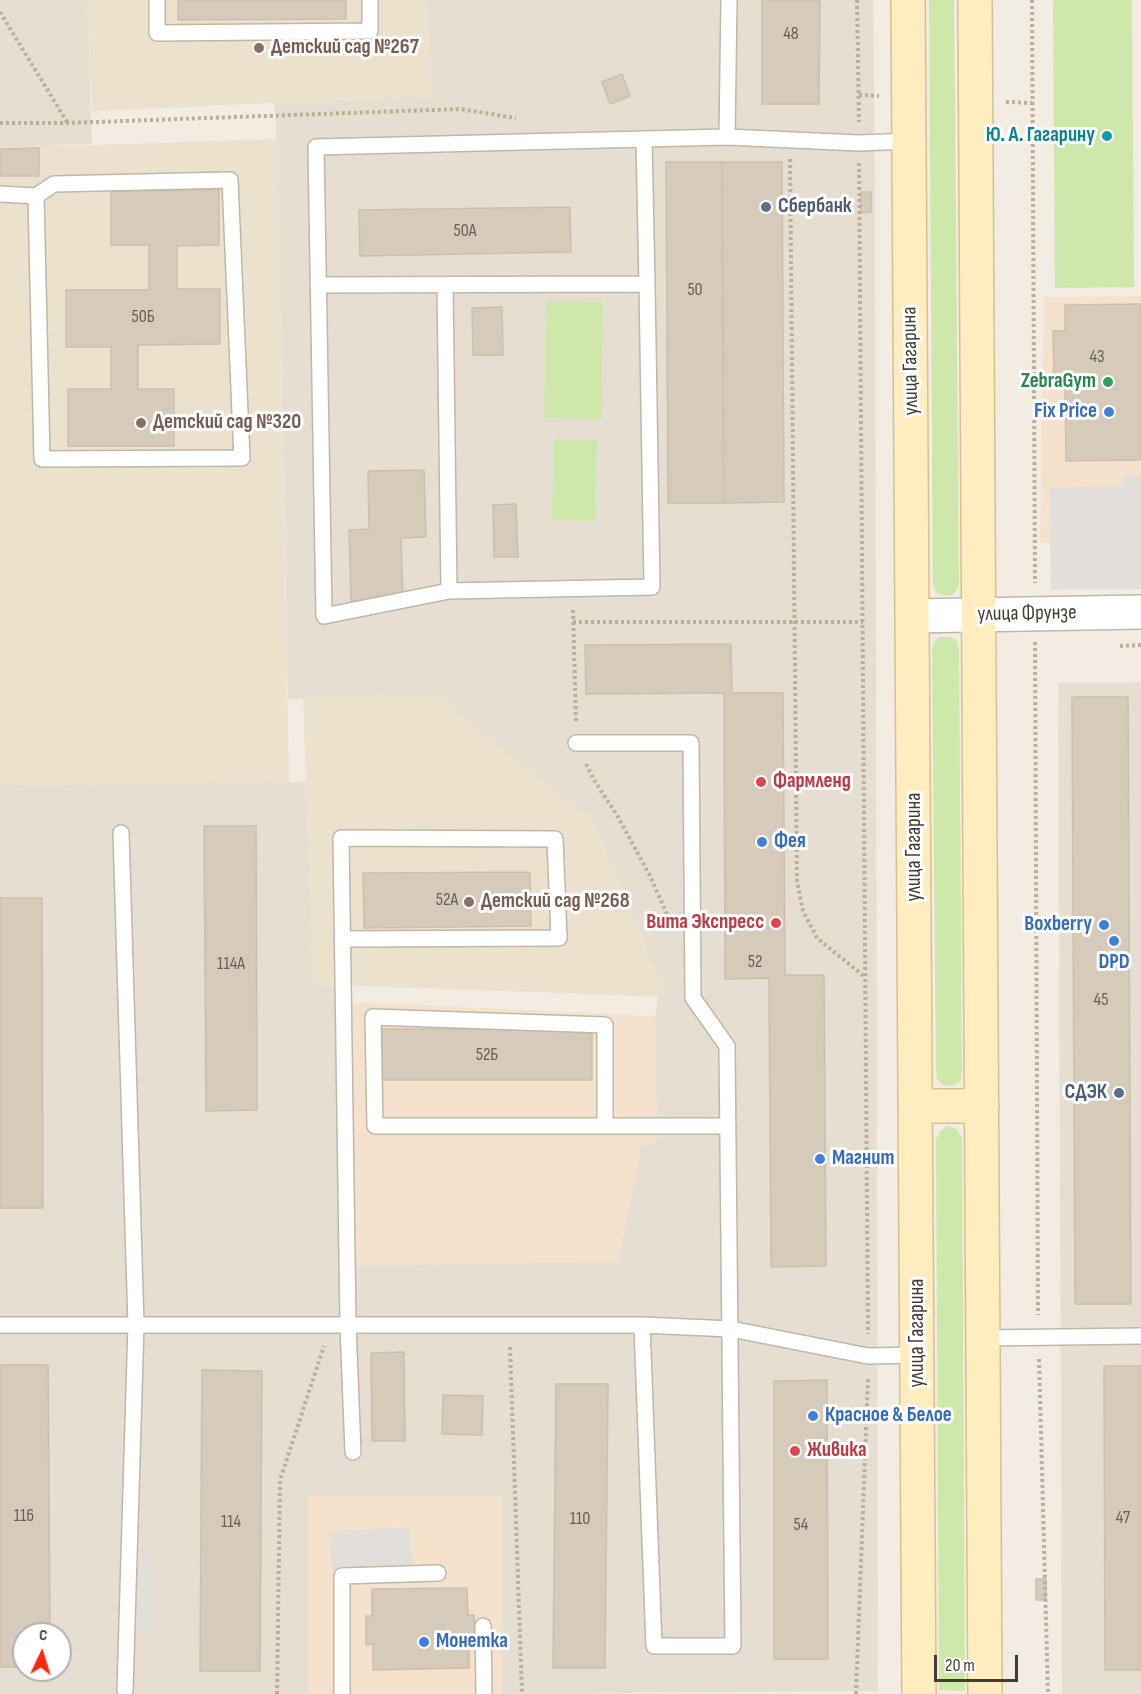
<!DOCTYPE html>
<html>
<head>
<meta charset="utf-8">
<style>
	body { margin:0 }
	#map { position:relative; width:1141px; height:1694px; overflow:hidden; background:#f2ece3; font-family:"Sofia Sans Condensed",sans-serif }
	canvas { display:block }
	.north { position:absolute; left:12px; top:1622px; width:60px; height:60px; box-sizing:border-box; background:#fff; border:2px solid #b4b1ad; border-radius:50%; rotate:4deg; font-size:16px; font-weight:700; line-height:24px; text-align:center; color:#433c33 }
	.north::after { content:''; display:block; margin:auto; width:21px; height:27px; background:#fd270e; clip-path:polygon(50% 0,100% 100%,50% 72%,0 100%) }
	.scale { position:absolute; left:934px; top:1655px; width:84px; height:27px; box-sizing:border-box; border:3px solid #433c33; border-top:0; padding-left:8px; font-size:18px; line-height:21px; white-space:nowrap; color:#433c33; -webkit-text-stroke:4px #fff; paint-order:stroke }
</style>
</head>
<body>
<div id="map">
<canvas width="1141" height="1694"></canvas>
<div class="north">С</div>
<div class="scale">20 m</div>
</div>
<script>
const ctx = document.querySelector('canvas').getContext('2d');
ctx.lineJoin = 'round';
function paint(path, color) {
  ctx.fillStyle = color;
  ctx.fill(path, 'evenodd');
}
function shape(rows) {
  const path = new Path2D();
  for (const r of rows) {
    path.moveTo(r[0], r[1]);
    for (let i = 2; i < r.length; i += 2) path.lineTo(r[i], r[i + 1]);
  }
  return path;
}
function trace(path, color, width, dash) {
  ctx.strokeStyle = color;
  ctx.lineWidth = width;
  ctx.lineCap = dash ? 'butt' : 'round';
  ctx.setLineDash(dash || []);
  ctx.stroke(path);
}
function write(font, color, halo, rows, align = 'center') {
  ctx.font = font + ' "Sofia Sans Condensed",sans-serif';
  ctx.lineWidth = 6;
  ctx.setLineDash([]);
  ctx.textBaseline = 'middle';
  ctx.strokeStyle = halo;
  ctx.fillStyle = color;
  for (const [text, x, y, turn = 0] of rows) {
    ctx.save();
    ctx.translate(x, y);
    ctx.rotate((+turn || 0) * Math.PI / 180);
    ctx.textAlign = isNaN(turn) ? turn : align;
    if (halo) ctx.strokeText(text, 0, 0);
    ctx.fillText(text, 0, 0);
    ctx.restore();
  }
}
paint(shape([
	[0,0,87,0,92,144,0,148],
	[427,0,873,0,875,175,878,1691,502,1694,502,1497,309,1496,308,1694,0,1694,0,785,306,782,313,984,347,986,351,1002,355,1265,618,1262,641,1146,657,1141,655,1016,658,997,667,997,437,694,288,699,277,139,274,103,431,96],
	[24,1634,60,1634,60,1670,24,1670],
	[1141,682,1141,1694,1062,1694,1058,683]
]), '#e6ded1');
paint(shape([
	[1141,296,1141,545,1040,543,1044,297],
	[351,1002,655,1016,657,1142,641,1146,618,1262,355,1265],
	[308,1496,502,1496,502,1694,308,1694]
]), '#f5e2cc');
paint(shape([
	[87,0,427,0,431,96,92,111],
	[277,139,289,782,0,785,0,148],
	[437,694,592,819,668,997,313,984,303,698]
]), '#ebe1cc');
paint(shape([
	[929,0,954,0,959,585,954,594,946,596,937,593,933,586],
	[1053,0,1132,0,1134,287,1055,288],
	[547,301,603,302,601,419,544,418],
	[554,439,597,439,595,521,552,520],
	[940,637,950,637,957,641,959,650,962,1072,961,1079,957,1084,949,1086,942,1084,937,1079,936,1070,932,651,934,642],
	[948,1126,957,1129,962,1139,965,1691,939,1690,936,1140,940,1131]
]), '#cee7aa');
paint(shape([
	[1124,475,1141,475,1141,589,1051,590,1049,488,1124,486],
	[410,1527,412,1566,332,1570,329,1531],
	[137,1560,154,1560,153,1631,136,1630]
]), '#e2dfdb');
const building = shape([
	[178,0,346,0,346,19,178,20,178,0],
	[762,0,820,0,819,104,762,104,762,0],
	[622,74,630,96,610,104,602,82,622,74],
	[39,148,39,176,0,176,0,149,39,148],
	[666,162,722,162,724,503,668,503,666,162],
	[722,162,782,162,784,502,724,503,722,162],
	[219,190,219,245,177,246,177,289,220,289,220,344,138,345,138,389,174,389,174,446,68,446,68,389,111,389,111,347,66,347,66,290,149,290,149,245,111,245,111,191,219,190],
	[861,192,871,192,871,212,861,213,861,192],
	[570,207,571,252,360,256,359,210,570,207],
	[1141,304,1141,460,1066,461,1065,384,1054,384,1053,331,1065,331,1065,305,1141,304],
	[502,307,503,355,473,355,472,308,502,307],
	[424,470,426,537,401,538,403,599,351,601,349,530,369,529,368,471,424,470],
	[516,504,518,557,494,557,493,505,516,504],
	[731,644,732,693,783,693,785,975,824,975,826,1266,771,1267,769,978,725,979,724,693,586,694,585,645,731,644],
	[1072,697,1128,697,1131,1304,1075,1304,1072,697],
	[204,826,256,826,257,1110,206,1111,204,826],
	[530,872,531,926,364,928,363,873,530,872],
	[0,898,42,898,43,1208,0,1208,0,898],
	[381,1029,592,1029,592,1080,381,1080,381,1029],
	[404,1352,405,1441,372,1441,371,1353,404,1352],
	[0,1365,48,1365,50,1634,24,1634,24,1667,0,1667,0,1365],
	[1104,1366,1141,1366,1141,1670,1105,1670,1104,1366],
	[202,1370,262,1371,260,1671,200,1671,202,1370],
	[827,1380,828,1659,774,1659,774,1381,827,1380],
	[556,1384,608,1384,605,1668,553,1668,556,1384],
	[443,1395,483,1396,482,1435,442,1434,443,1395],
	[1036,1579,1046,1579,1046,1600,1036,1600,1036,1579],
	[467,1588,468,1615,474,1615,475,1644,469,1644,469,1668,373,1670,373,1644,366,1645,366,1616,372,1616,372,1589,467,1588]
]);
paint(building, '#d6cabb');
trace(building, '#cebfab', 1.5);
const service = shape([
	[157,0,157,33,370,31,370,0],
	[727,137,729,0],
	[0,194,36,196,54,184,230,180,242,458,42,459,36,196],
	[647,284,652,587,449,591,324,616,316,147,727,137,859,143,909,141],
	[318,285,647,284,644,139],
	[445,285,449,591],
	[576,743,691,743,693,998,727,1046,733,1646,654,1646,642,1325],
	[121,833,136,1325,125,1690],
	[343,939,559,938,555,839,341,838,348,1325,353,1452],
	[605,1126,605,1025,373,1017,375,1126,728,1126],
	[0,1325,642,1325,731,1329,868,1356,918,1355],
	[983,1338,1141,1336],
	[483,1626,484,1694],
	[342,1694,342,1576,438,1573]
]);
const tertiary = shape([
	[913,616,1141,612]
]);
const secondary = shape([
	[908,0,919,1694],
	[975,0,985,1694],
	[916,1106,982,1106]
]);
trace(service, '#c0b7a8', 18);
trace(tertiary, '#c0b7a8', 36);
trace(secondary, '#d6c193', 36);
trace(shape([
	[857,0,859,122],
	[1032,0,1035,583],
	[0,12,67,122],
	[859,95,879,96],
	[1006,102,1032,103],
	[0,123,67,123,460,109,516,118],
	[790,159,797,881,803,911,817,938,865,977],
	[859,163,868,1334],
	[573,610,576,723],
	[573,622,863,622],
	[1035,642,1038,1315],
	[1120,646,1141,645],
	[586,764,594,780,617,815,650,876,670,921],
	[510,1347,522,1694],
	[1039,1359,1048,1694],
	[277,1694,280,1480,324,1346],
	[856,1694,868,1378]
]), '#bfaf96', 4, [3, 3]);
trace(service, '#fff', 15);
trace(tertiary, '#fff', 33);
trace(secondary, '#ffedbf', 33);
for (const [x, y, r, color] of [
	[259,48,6,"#8d6e63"],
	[1107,136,6,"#0f9aa8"],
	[766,207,6,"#5c6f8a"],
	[1108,382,6,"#2e9e5b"],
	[1109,412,6,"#3f7fe0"],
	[141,423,6,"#8d6e63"],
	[761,782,6,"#e0444e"],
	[762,842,6,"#3f7fe0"],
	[469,902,6,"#8d6e63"],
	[776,923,6,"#e0444e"],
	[1104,925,6,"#3f7fe0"],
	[1114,941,6,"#3f7fe0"],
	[1119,1093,6,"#5c6f8a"],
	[820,1159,6,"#3f7fe0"],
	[813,1416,6,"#3f7fe0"],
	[795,1451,6,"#e0444e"],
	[424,1642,6,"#3f7fe0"]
]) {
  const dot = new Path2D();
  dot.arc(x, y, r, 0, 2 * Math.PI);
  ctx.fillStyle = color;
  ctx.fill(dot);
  trace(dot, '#fff', 2);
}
write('18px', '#686055', null, [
	["48",791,34],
	["50А",465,231],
	["50",695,290],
	["50Б",143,317],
	["43",1097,357],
	["52А",447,900],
	["52",755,962],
	["114А",231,964],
	["45",1101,1000],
	["52Б",487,1055],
	["116",24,1516],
	["47",1123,1518],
	["110",580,1519],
	["114",231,1522],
	["54",801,1525]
]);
write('bold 21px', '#785e54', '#fff', [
	["Детский сад №267",271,48],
	["Детский сад №320",153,423],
	["Детский сад №268",481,902]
], 'left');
write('bold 21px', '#0d838f', '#fff', [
	["Ю. А. Гагарину",1095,136]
], 'right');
write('bold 21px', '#4e5e75', '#fff', [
	["Сбербанк",778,207],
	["СДЭК",1107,1093,"right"]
], 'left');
write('21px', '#433c33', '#fff', [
	["улица Гагарина",911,361,-91],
	["улица Фрунзе",1027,614,-1],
	["улица Гагарина",915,847,-90],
	["улица Гагарина",918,1333,-90]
]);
write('bold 21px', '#27864d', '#fff', [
	["ZebraGym",1096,382]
], 'right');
write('bold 21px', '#366cbe', '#fff', [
	["Fix Price",1097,412,"right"],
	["Фея",774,842],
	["Boxberry",1092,925,"right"],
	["DPD",1114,963,"center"],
	["Магнит",832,1159],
	["Красное & Белое",825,1416],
	["Монетка",436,1642]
], 'left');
write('bold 21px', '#be3a42', '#fff', [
	["Фармленд",773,782],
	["Вита Экспресс",764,923,"right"],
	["Живика",807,1451]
], 'left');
</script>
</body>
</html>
